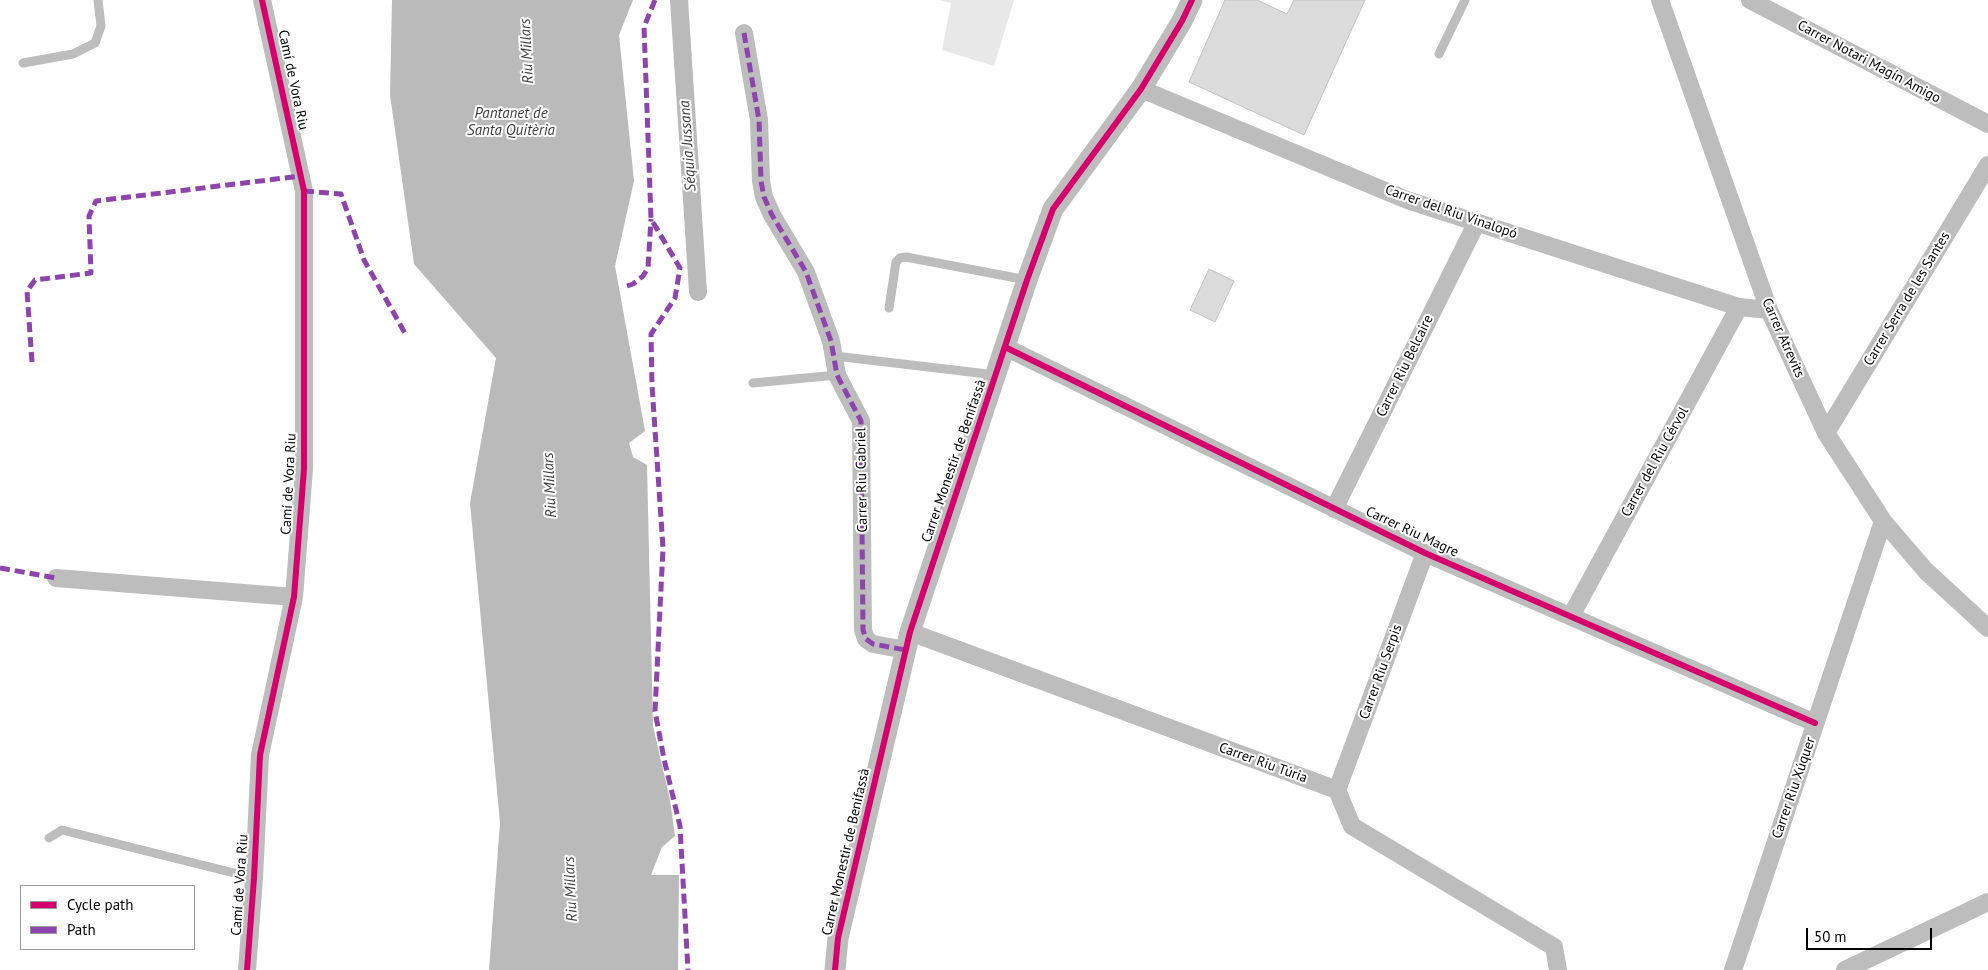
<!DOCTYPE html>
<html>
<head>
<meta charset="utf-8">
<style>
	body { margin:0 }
	#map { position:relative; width:1988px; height:970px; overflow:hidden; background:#fff; font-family:"PT Sans",sans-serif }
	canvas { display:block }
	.legend { position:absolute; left:20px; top:885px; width:175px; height:65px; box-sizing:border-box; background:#fff; border:1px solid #999; margin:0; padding:6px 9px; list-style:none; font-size:15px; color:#000 }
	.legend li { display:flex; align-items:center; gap:10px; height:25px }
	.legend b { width:25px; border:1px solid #999 }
	.scale { position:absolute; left:1806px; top:928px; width:126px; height:22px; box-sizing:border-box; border:2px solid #000; border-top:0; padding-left:6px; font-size:15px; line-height:18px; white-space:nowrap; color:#000; -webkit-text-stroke:4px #fff; paint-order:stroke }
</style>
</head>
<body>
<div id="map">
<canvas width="1988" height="970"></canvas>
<ul class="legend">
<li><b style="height:6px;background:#d6006c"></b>Cycle path</li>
<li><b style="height:6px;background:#8e44ad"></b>Path</li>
</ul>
<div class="scale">50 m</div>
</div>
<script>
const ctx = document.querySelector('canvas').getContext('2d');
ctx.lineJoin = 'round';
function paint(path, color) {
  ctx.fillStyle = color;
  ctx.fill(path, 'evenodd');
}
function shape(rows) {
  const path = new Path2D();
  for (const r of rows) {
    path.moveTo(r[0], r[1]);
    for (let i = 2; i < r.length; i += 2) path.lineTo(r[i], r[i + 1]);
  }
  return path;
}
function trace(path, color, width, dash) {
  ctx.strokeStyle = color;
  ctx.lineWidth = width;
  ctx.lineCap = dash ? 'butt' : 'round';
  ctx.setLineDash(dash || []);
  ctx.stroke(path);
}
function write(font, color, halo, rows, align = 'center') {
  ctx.font = font + ' "PT Sans",sans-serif';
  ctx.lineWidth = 4;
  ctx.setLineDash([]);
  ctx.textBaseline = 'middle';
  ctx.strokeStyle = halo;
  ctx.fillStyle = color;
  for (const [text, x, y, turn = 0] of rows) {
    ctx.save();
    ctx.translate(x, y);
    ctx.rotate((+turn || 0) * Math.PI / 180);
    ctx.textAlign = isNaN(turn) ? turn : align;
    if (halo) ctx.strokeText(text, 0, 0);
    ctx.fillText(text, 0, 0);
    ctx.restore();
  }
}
paint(shape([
	[939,0,1014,0,994,66,942,50,951,3]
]), '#e8e8e8');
paint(shape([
	[392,0,633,0,619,35,634,181,615,266,645,431,629,443,633,457,647,465,653,726,670,800,675,836,662,847,651,875,679,875,678,970,489,970,500,823,470,503,496,358,414,264,390,95]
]), '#bababa');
trace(shape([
	[679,0,698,292]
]), '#bababa', 18);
const building = shape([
	[1225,0,1257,0,1287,14,1294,0,1365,0,1304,135,1189,82,1225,0],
	[1209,269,1234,281,1215,322,1190,310,1209,269]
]);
paint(building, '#dbdbdb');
trace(building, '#c3c3c3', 1);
trace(shape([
	[1439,54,1465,0],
	[23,63,73,54,95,43,101,26,98,0],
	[889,308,896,262,900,258,906,257,1027,280],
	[835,356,996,375],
	[753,383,837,375],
	[49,838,62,830,254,878]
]), '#bdbdbd', 9);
trace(shape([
	[1660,0,1769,310,1826,433,1883,521,1926,571,1988,628],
	[1750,0,1988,124],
	[744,33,759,120,761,181,764,197,772,215,806,272,831,341,837,375,861,421,863,630,866,639,873,644,906,650],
	[1141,89,1407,200,1739,307,1769,310],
	[1005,347,1425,553,1815,723],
	[1826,433,1988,165],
	[1334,509,1477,222],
	[56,578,294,597],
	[1571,616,1739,307],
	[910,632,1337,790,1352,826,1554,947,1558,970],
	[1337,790,1425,553],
	[247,970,254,878,260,755,294,597,304,469,304,191,262,0],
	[1733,970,1883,521],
	[1845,970,1988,902]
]), '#bdbdbd', 18);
trace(shape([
	[835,970,838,938,910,632,1027,280,1053,209,1141,89,1182,21,1192,0]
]), '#bdbdbd', 21);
trace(shape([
	[655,0,644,27,651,219,680,268,675,298,651,334,652,385,663,548,655,711,664,759,680,826,688,970],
	[744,33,759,120,761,181,764,197,772,215,806,272,831,341,837,375,861,421,863,630,866,639,873,644,906,650],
	[304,191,341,194,364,260,406,335],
	[627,286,633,284,643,276,648,268,651,219],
	[32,362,27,291,35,280,91,273,89,216,96,201,301,176],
	[0,568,56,578]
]), '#8e44ad', 5, [10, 5]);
trace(shape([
	[1005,347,1425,553,1815,723],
	[247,970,254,878,260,755,294,597,304,469,304,191,262,0],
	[835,970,838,938,910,632,1027,280,1053,209,1141,89,1182,21,1192,0]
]), '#d6006c', 6);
write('14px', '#000', '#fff', [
	["Carrer Notari Magín Amigo",1869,62,28],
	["Camí de Vora Riu",293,80,78],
	["Carrer del Riu Vinalopó",1451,212,19],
	["Carrer Serra de les Santes",1907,299,-59],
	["Carrer Atrevits",1783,338,66],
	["Carrer Riu Belcaire",1405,366,-64],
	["Carrer Monestir de Benifassà",954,461,-71],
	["Carrer del Riu Cérvol",1655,462,-61],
	["Carrer Riu Cabriel",862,480,-91],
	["Camí de Vora Riu",289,484,-87],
	["Carrer Riu Magre",1412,532,25],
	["Carrer Riu Serpis",1381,672,-70],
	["Carrer Riu Túria",1263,763,20],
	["Carrer Riu Xúquer",1794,788,-71],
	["Carrer Monestir de Benifassà",846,852,-77],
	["Camí de Vora Riu",240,885,-86]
]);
write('italic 15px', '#3d3d3d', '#fff', [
	["Riu Millars",527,51,-93],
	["Pantanet de",511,114],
	["Santa Quitèria",511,131],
	["Séquia Jussana",688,146,-94],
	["Riu Millars",550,485,-93],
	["Riu Millars",571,889,-93]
]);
</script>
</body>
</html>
